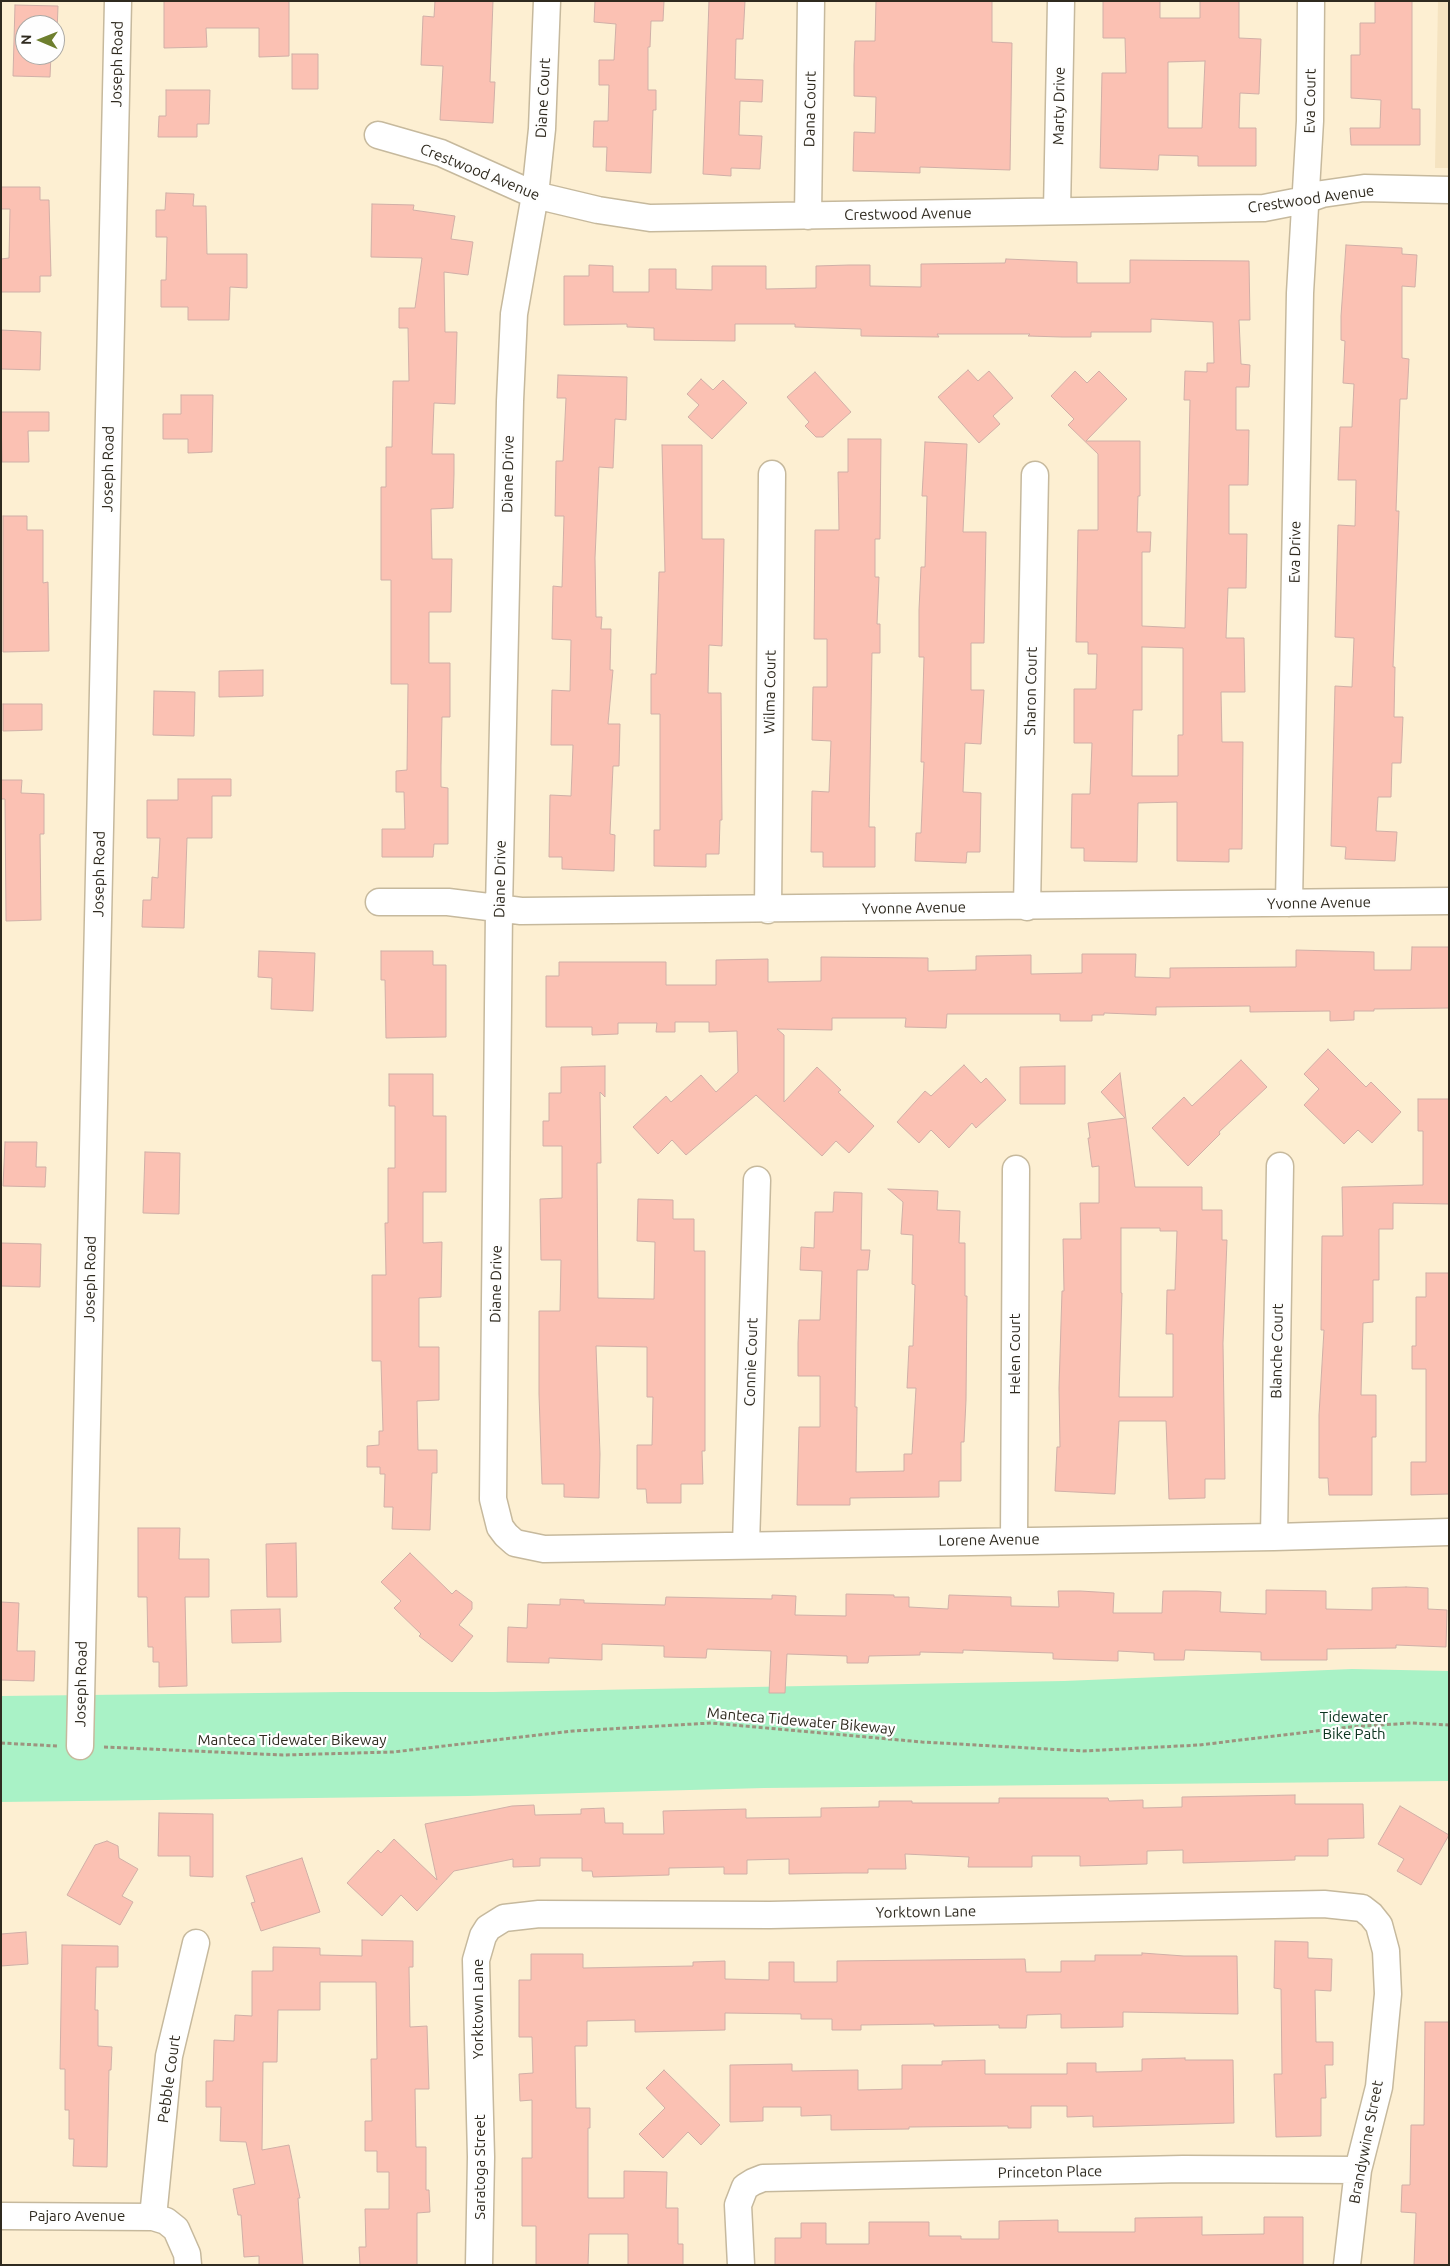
<!DOCTYPE html>
<html>
<head>
<meta charset="utf-8">
<style>
	body { margin:0 }
	#map { position:relative; width:1450px; height:2266px; overflow:hidden; background:#fdefd2; font-family:Ubuntu,sans-serif }
	canvas { display:block }
	.frame { position:absolute; inset:0; border:2px solid #2f2a1f; pointer-events:none }
	.north { position:absolute; left:15px; top:15px; width:50px; height:50px; box-sizing:border-box; background:#fefefe; border:1px solid #aba9a5; border-radius:50%; rotate:271deg; font-size:14px; font-weight:700; line-height:20px; text-align:center; color:#2f2a1f }
	.north::after { content:''; display:block; margin:auto; width:18px; height:22px; background:#6e7f2e; clip-path:polygon(50% 0,100% 100%,50% 72%,0 100%) }
</style>
</head>
<body>
<div id="map">
<canvas width="1450" height="2266"></canvas>
<div class="frame"></div>
<div class="north">N</div>
</div>
<script>
const ctx = document.querySelector('canvas').getContext('2d');
ctx.lineJoin = 'round';
function paint(path, color) {
  ctx.fillStyle = color;
  ctx.fill(path, 'evenodd');
}
function shape(rows) {
  const path = new Path2D();
  for (const r of rows) {
    path.moveTo(r[0], r[1]);
    for (let i = 2; i < r.length; i += 2) path.lineTo(r[i], r[i + 1]);
  }
  return path;
}
function trace(path, color, width, dash) {
  ctx.strokeStyle = color;
  ctx.lineWidth = width;
  ctx.lineCap = dash ? 'butt' : 'round';
  ctx.setLineDash(dash || []);
  ctx.stroke(path);
}
function write(font, color, halo, rows, align = 'center') {
  ctx.font = font + ' Ubuntu,sans-serif';
  ctx.lineWidth = 4.5;
  ctx.setLineDash([]);
  ctx.textBaseline = 'middle';
  ctx.strokeStyle = halo;
  ctx.fillStyle = color;
  for (const [text, x, y, turn = 0] of rows) {
    ctx.save();
    ctx.translate(x, y);
    ctx.rotate((+turn || 0) * Math.PI / 180);
    ctx.textAlign = isNaN(turn) ? turn : align;
    if (halo) ctx.strokeText(text, 0, 0);
    ctx.fillText(text, 0, 0);
    ctx.restore();
  }
}
paint(shape([
	[1438,1,1449,1,1449,168,1435,168]
]), '#f5e3c0');
paint(shape([
	[1352,1669,1449,1671,1449,1781,764,1788,468,1796,1,1802,1,1696,345,1692,493,1692,1064,1681]
]), '#a9f2c6');
const building = shape([
	[164,1,289,1,289,56,259,57,259,28,206,28,207,47,164,48,164,1],
	[435,1,493,1,490,82,495,82,493,123,440,120,443,66,421,65,423,16,434,17,435,1],
	[595,1,664,1,663,21,651,21,650,47,648,47,648,90,656,90,656,110,653,110,651,173,606,171,607,147,593,147,594,121,608,121,609,85,599,85,599,60,614,60,616,24,594,22,595,1],
	[709,1,745,1,743,39,736,39,735,79,763,80,762,102,740,101,739,135,762,136,760,169,731,168,731,176,703,174,709,1],
	[876,1,992,1,992,42,1012,43,1010,170,920,167,920,173,853,171,854,132,875,133,876,97,854,96,854,65,855,41,875,41,876,1],
	[1103,1,1160,1,1160,18,1200,18,1200,1,1239,1,1239,38,1261,39,1259,94,1240,93,1239,128,1256,128,1256,166,1198,166,1198,156,1159,155,1158,170,1100,168,1102,73,1126,73,1125,38,1103,38,1103,1],
	[1205,61,1202,128,1168,128,1168,62,1205,61],
	[1375,1,1412,1,1412,109,1420,109,1420,145,1351,145,1350,128,1380,128,1381,100,1351,98,1351,55,1360,55,1360,23,1375,23,1375,1],
	[15,5,58,6,57,33,55,33,55,25,25,25,25,55,51,55,50,77,13,76,15,5],
	[292,54,318,54,318,89,292,89,292,54],
	[166,90,210,90,209,124,197,124,197,137,158,137,159,116,166,116,166,90],
	[1,187,40,187,40,200,49,200,51,276,40,276,40,292,1,292,1,259,9,258,10,209,1,209,1,187],
	[166,193,194,194,193,206,206,206,207,254,247,254,247,288,230,287,229,320,188,320,188,307,161,307,161,280,166,280,167,237,156,237,156,210,165,210,166,193],
	[372,204,414,205,413,210,455,216,451,239,473,242,468,275,444,272,445,332,457,332,455,404,434,403,432,454,454,454,454,474,453,508,431,509,432,559,452,559,451,612,429,612,429,663,450,663,450,717,442,717,441,766,441,787,448,788,448,844,434,844,433,857,382,857,382,829,405,829,404,792,396,792,396,771,407,770,408,684,391,684,391,580,381,580,381,487,386,487,386,447,392,447,393,381,409,381,408,328,399,328,399,308,415,308,422,258,371,257,372,204],
	[1346,245,1402,248,1402,254,1417,255,1415,287,1402,286,1402,358,1409,359,1407,399,1400,399,1396,511,1399,511,1393,667,1395,667,1394,717,1403,717,1401,763,1392,763,1391,797,1378,797,1376,831,1397,832,1395,861,1345,859,1346,847,1331,846,1335,686,1352,687,1354,638,1335,637,1338,525,1355,526,1356,480,1338,480,1340,427,1352,427,1354,384,1343,383,1345,341,1341,340,1341,316,1346,245],
	[1006,259,1077,262,1077,283,1130,283,1130,260,1249,261,1250,320,1239,320,1241,364,1250,365,1249,387,1236,387,1236,430,1249,430,1248,485,1229,485,1229,534,1247,534,1246,588,1228,588,1226,638,1244,638,1245,692,1221,692,1222,742,1243,742,1242,849,1229,849,1229,862,1177,861,1177,802,1138,803,1137,862,1084,861,1084,848,1071,848,1072,794,1090,794,1092,743,1074,743,1074,689,1096,689,1097,654,1088,654,1088,642,1076,642,1078,530,1098,530,1098,454,1068,425,1074,419,1051,396,1075,371,1087,383,1099,371,1127,399,1086,441,1140,441,1140,496,1138,496,1137,532,1151,532,1150,552,1142,552,1142,626,1185,628,1190,400,1184,400,1185,371,1207,372,1207,363,1214,363,1213,322,1151,319,1151,332,1091,332,1091,337,1062,337,1028,336,1030,334,937,334,939,337,861,336,861,329,795,327,795,324,735,324,735,341,654,340,654,328,627,327,627,324,564,325,564,276,589,276,589,265,613,266,613,292,649,292,649,269,676,269,676,289,712,290,712,266,766,266,766,289,816,288,816,266,849,265,870,265,870,286,921,287,921,264,1005,263,1006,259],
	[1142,647,1183,648,1183,735,1178,735,1178,776,1132,776,1133,710,1142,710,1142,647],
	[1,330,41,332,40,370,1,369,1,330],
	[968,370,978,381,989,371,1013,398,993,416,1000,424,979,443,938,397,968,370],
	[815,372,851,412,823,437,816,437,805,426,809,422,787,397,815,372],
	[558,375,627,377,626,420,615,419,613,468,599,467,595,558,596,617,602,617,601,629,611,629,610,670,613,670,608,724,620,724,619,766,613,766,610,834,615,835,614,871,562,869,562,857,549,857,550,795,571,796,573,745,551,745,552,690,570,691,571,640,552,639,553,586,562,587,564,516,555,516,556,461,563,461,566,398,557,398,558,375],
	[701,379,713,390,723,380,747,403,712,439,688,417,699,405,687,394,701,379],
	[181,395,213,395,212,452,188,453,188,439,163,439,163,414,181,414,181,395],
	[1,412,49,412,49,431,28,431,29,462,2,462,1,412],
	[848,439,881,439,880,539,875,539,875,577,879,577,877,624,880,624,880,653,872,653,869,827,875,827,875,867,823,867,823,852,811,852,812,791,829,792,831,741,812,740,813,687,827,687,827,639,814,639,815,530,839,530,838,472,848,472,848,439],
	[925,442,967,444,963,532,986,532,984,643,971,643,971,690,984,690,981,744,965,743,963,792,981,793,980,852,967,852,966,863,915,861,916,833,921,833,924,762,921,762,924,657,919,657,919,610,921,567,925,567,927,496,922,496,925,442],
	[662,445,702,445,702,539,724,539,722,646,709,645,708,693,721,693,722,820,720,820,719,854,706,854,706,867,654,866,654,830,660,830,660,714,651,714,651,674,656,674,659,572,665,572,662,445],
	[3,516,27,516,27,530,43,530,43,583,48,582,49,651,3,652,3,516],
	[263,670,263,696,219,697,219,671,263,670],
	[154,691,195,692,194,736,153,735,154,691],
	[3,704,42,704,42,730,3,731,3,704],
	[178,779,231,779,231,796,212,796,212,838,187,838,184,928,142,927,143,900,151,900,152,877,158,878,160,838,147,838,147,800,178,800,178,779],
	[1,780,22,780,21,793,44,794,44,834,40,834,41,920,6,921,5,799,1,799,1,780],
	[1412,947,1449,947,1449,1008,1374,1009,1374,1011,1354,1011,1354,1020,1330,1021,1330,1011,1250,1012,1250,1006,1156,1007,1156,1015,1104,1013,1104,1015,1092,1015,1092,1021,1060,1021,1060,1014,947,1014,946,1028,905,1027,906,1018,832,1018,832,1030,777,1029,784,1035,784,1102,817,1067,841,1090,838,1092,874,1126,849,1153,836,1141,822,1156,756,1095,686,1155,672,1140,658,1154,633,1127,666,1096,671,1102,701,1075,716,1092,738,1072,737,1031,709,1032,709,1022,675,1022,675,1032,656,1032,657,1023,618,1023,618,1034,592,1035,592,1027,546,1027,546,976,559,976,559,962,666,962,666,985,716,985,716,960,768,959,768,982,821,981,821,957,928,958,928,971,976,970,976,956,1031,955,1031,974,1082,973,1082,954,1136,954,1135,977,1170,978,1170,968,1296,967,1296,950,1374,952,1374,970,1411,970,1412,947],
	[259,951,315,953,313,1011,271,1009,272,978,258,977,259,951],
	[381,951,433,951,433,965,446,965,446,1037,386,1038,385,980,381,980,381,951],
	[1328,1049,1366,1087,1371,1082,1401,1112,1372,1143,1358,1130,1344,1144,1304,1105,1319,1089,1304,1074,1328,1049],
	[1241,1060,1267,1087,1219,1132,1220,1134,1188,1166,1152,1128,1184,1097,1192,1106,1241,1060],
	[964,1065,981,1083,986,1078,1006,1100,976,1128,972,1123,949,1148,931,1130,919,1143,897,1122,925,1091,931,1096,964,1065],
	[605,1066,605,1097,600,1092,601,1163,597,1163,598,1298,654,1299,655,1242,637,1241,638,1199,673,1200,673,1219,694,1219,694,1251,705,1251,705,1451,702,1451,703,1484,681,1484,681,1503,647,1503,646,1489,637,1489,637,1445,652,1445,653,1397,647,1397,647,1347,596,1346,600,1454,599,1498,564,1497,564,1484,542,1484,539,1394,539,1311,560,1311,561,1260,541,1260,540,1199,562,1198,562,1146,543,1146,543,1121,549,1121,549,1093,561,1093,561,1067,605,1066],
	[1065,1066,1065,1104,1020,1104,1020,1067,1065,1066],
	[1120,1073,1135,1187,1202,1187,1202,1210,1222,1210,1222,1240,1227,1240,1223,1343,1225,1479,1205,1479,1205,1498,1169,1499,1166,1421,1119,1421,1115,1494,1055,1491,1057,1447,1060,1447,1059,1388,1062,1291,1064,1291,1063,1239,1081,1239,1080,1203,1099,1203,1099,1166,1092,1167,1088,1138,1090,1138,1088,1123,1125,1118,1101,1092,1120,1073],
	[1121,1228,1160,1228,1160,1231,1177,1231,1175,1290,1167,1290,1166,1334,1173,1334,1173,1397,1119,1397,1122,1293,1121,1293,1121,1228],
	[389,1074,433,1074,433,1116,446,1116,446,1192,423,1192,423,1243,442,1242,441,1297,419,1298,419,1347,439,1347,439,1400,417,1401,418,1450,437,1450,437,1473,432,1473,430,1530,392,1529,393,1507,384,1507,385,1474,380,1474,380,1467,367,1467,367,1446,379,1445,379,1431,383,1431,381,1361,372,1361,372,1275,386,1275,385,1223,388,1223,388,1168,395,1168,395,1106,389,1106,389,1074],
	[1418,1099,1449,1099,1449,1204,1393,1203,1393,1229,1379,1229,1379,1280,1373,1280,1373,1322,1363,1323,1361,1395,1376,1395,1376,1437,1372,1437,1372,1495,1329,1495,1328,1478,1319,1478,1319,1415,1324,1330,1321,1330,1322,1236,1343,1236,1342,1187,1423,1185,1423,1131,1418,1131,1418,1099],
	[5,1142,37,1142,36,1167,46,1167,45,1187,3,1186,5,1142],
	[145,1152,180,1153,179,1214,143,1213,145,1152],
	[888,1189,938,1191,937,1210,960,1211,959,1243,965,1243,965,1296,967,1296,966,1400,964,1442,961,1442,961,1481,939,1481,939,1497,850,1498,850,1505,797,1505,799,1427,820,1427,820,1376,798,1376,798,1343,799,1320,820,1320,822,1271,800,1270,801,1247,814,1248,815,1212,833,1212,834,1192,862,1193,861,1250,870,1250,868,1270,857,1270,855,1407,857,1407,856,1472,904,1471,904,1454,912,1454,916,1388,907,1388,909,1346,913,1346,915,1285,912,1284,913,1235,901,1234,903,1202,888,1189],
	[1,1243,41,1244,40,1287,1,1286,1,1243],
	[1426,1273,1449,1273,1449,1494,1411,1495,1411,1462,1426,1462,1426,1369,1412,1369,1412,1346,1416,1346,1416,1297,1426,1297,1426,1273],
	[138,1528,180,1528,179,1559,209,1559,209,1597,185,1597,187,1686,159,1687,159,1662,153,1662,153,1647,148,1647,147,1597,138,1597,138,1528],
	[296,1543,297,1597,267,1597,266,1544,296,1543],
	[410,1553,452,1594,456,1590,472,1602,472,1609,459,1625,473,1636,452,1662,419,1636,421,1634,394,1608,401,1601,381,1582,410,1553],
	[1406,1587,1428,1588,1428,1609,1447,1610,1446,1647,1396,1645,1396,1648,1327,1649,1327,1660,1261,1660,1261,1652,1185,1650,1184,1660,1154,1660,1154,1653,1118,1651,1118,1661,1053,1659,1053,1653,963,1650,963,1653,920,1652,920,1655,869,1656,868,1663,847,1663,847,1656,787,1654,785,1693,769,1693,771,1651,707,1649,706,1658,664,1657,664,1646,602,1644,602,1660,549,1658,549,1663,507,1662,508,1627,527,1628,528,1604,560,1605,560,1599,584,1600,584,1603,665,1605,666,1597,772,1599,772,1595,796,1596,795,1615,846,1616,846,1594,894,1595,894,1597,909,1597,909,1607,948,1609,949,1595,1011,1597,1011,1606,1059,1607,1058,1591,1080,1591,1114,1593,1113,1613,1162,1613,1163,1591,1197,1591,1221,1592,1220,1612,1266,1614,1266,1590,1326,1591,1326,1609,1372,1610,1372,1588,1406,1587],
	[1,1602,19,1603,17,1651,35,1651,34,1681,1,1680,1,1602],
	[280,1609,281,1642,232,1643,231,1610,280,1609],
	[1295,1795,1295,1804,1363,1804,1364,1838,1328,1839,1328,1856,1295,1856,1295,1860,1183,1863,1183,1850,1147,1851,1147,1864,1080,1866,1080,1856,1032,1856,1032,1867,968,1867,969,1857,905,1854,906,1869,868,1869,868,1873,844,1873,789,1874,789,1859,747,1860,747,1874,724,1874,724,1867,669,1868,669,1875,593,1877,592,1871,582,1871,582,1858,540,1858,540,1866,513,1867,513,1859,454,1871,417,1911,401,1895,382,1916,347,1883,378,1850,381,1853,394,1839,437,1880,425,1824,512,1806,534,1805,535,1815,581,1814,581,1809,604,1808,605,1823,623,1823,623,1834,664,1834,663,1811,746,1809,746,1818,821,1817,821,1808,879,1807,879,1801,912,1801,912,1803,999,1803,999,1798,1108,1798,1109,1801,1143,1800,1143,1808,1182,1807,1182,1797,1295,1795],
	[1400,1806,1449,1835,1421,1885,1397,1871,1404,1859,1378,1844,1400,1806],
	[159,1813,213,1814,213,1877,190,1876,190,1856,158,1856,159,1813],
	[107,1841,118,1846,119,1858,138,1869,122,1896,133,1902,120,1925,67,1895,95,1845,107,1841],
	[302,1858,320,1912,261,1931,251,1903,255,1902,246,1876,302,1858],
	[26,1932,28,1964,1,1966,1,1934,26,1932],
	[362,1940,413,1941,413,1967,409,1967,410,2027,427,2026,429,2089,415,2089,416,2147,426,2147,426,2190,429,2190,430,2212,417,2213,417,2265,360,2265,359,2247,366,2247,365,2209,389,2209,389,2172,377,2172,377,2151,365,2151,365,2121,372,2121,371,2059,377,2059,376,1982,320,1982,320,2010,278,2010,277,2062,263,2062,262,2150,289,2145,300,2198,298,2198,303,2265,259,2265,259,2256,244,2257,241,2215,238,2215,233,2189,255,2184,246,2142,220,2141,221,2107,206,2107,206,2081,213,2081,214,2040,234,2041,235,2015,252,2016,252,1971,273,1971,273,1947,320,1948,320,1955,362,1956,362,1940],
	[1275,1941,1308,1942,1308,1958,1332,1959,1331,1991,1315,1990,1316,2042,1333,2042,1333,2065,1325,2065,1326,2098,1321,2098,1321,2136,1276,2137,1274,2074,1282,2074,1281,1989,1274,1988,1275,1941],
	[62,1945,118,1946,118,1967,96,1967,95,2010,98,2010,98,2046,112,2047,111,2070,109,2070,107,2167,73,2166,74,2139,69,2139,69,2110,65,2110,65,2069,60,2069,62,1945],
	[1142,1953,1184,1956,1237,1956,1238,2014,1123,2012,1123,2027,1061,2028,1061,2014,1027,2015,1026,2028,999,2028,999,2025,934,2026,934,2024,861,2025,861,2030,832,2030,832,2019,801,2019,801,2014,725,2013,725,2030,635,2032,635,2020,587,2021,587,2046,575,2046,576,2108,590,2108,590,2128,588,2128,588,2198,624,2198,624,2171,667,2172,666,2208,678,2208,678,2244,683,2244,683,2265,628,2265,628,2234,589,2234,588,2265,536,2265,536,2226,522,2226,522,2158,532,2158,532,2100,520,2101,519,2074,533,2073,532,2037,519,2037,519,1980,531,1980,531,1954,583,1954,583,1968,693,1966,693,1962,725,1961,725,1979,769,1980,769,1962,794,1962,794,1982,837,1982,837,1961,1025,1959,1026,1972,1061,1972,1061,1961,1095,1961,1095,1955,1142,1955,1142,1953],
	[1425,2022,1449,2022,1449,2265,1414,2265,1416,2213,1401,2212,1402,2185,1410,2185,1411,2125,1424,2125,1425,2022],
	[1185,2058,1185,2060,1233,2060,1234,2123,1093,2127,1093,2116,1067,2117,1067,2106,1031,2106,1031,2128,1008,2128,1008,2126,909,2127,909,2129,831,2130,831,2115,801,2116,801,2107,763,2107,763,2121,730,2122,730,2065,792,2064,792,2071,858,2070,858,2090,902,2089,902,2065,942,2065,942,2061,985,2060,985,2074,1067,2074,1067,2063,1096,2063,1096,2072,1142,2071,1142,2059,1185,2058],
	[664,2070,720,2125,701,2145,688,2132,663,2158,639,2134,665,2108,646,2088,664,2070],
	[1202,2217,1202,2235,1264,2234,1264,2217,1303,2217,1303,2265,775,2265,775,2238,801,2238,801,2223,826,2223,826,2244,869,2244,869,2222,929,2222,929,2236,961,2236,961,2239,999,2239,999,2221,1058,2220,1058,2232,1135,2232,1135,2218,1202,2217]
]);
paint(building, '#fbc1b3');
trace(building, '#d0afa7', 1);
const street = shape([
	[547,1,542,129,535,195,514,314,510,401,499,909,493,1499,500,1527,506,1535,515,1543,544,1549,1274,1537,1449,1532],
	[378,135,441,153,535,195,598,210,650,218,1264,208,1305,200,1322,194,1364,188,1449,190],
	[1057,211,1061,1],
	[808,216,811,1],
	[379,902,448,902,521,911,1449,901],
	[1289,903,1300,293,1310,121,1311,1],
	[1027,907,1035,475],
	[768,910,772,474],
	[1274,1537,1280,1166],
	[1014,1540,1016,1169],
	[746,1545,757,1180],
	[80,1746,118,1],
	[1,2216,153,2217,166,2221,176,2229,187,2254,188,2265],
	[153,2217,169,2056,196,1943],
	[479,2265,481,2157,476,1960,483,1936,488,1928,504,1918,539,1914,770,1915,1324,1904,1362,1908,1371,1915,1379,1925,1386,1951,1388,1994,1379,2087,1358,2170,1347,2265],
	[741,2265,738,2205,745,2187,753,2182,763,2178,1183,2169,1358,2170]
]);
trace(street, '#c6b99d', 29);
trace(shape([
	[1,1743,57,1746],
	[104,1747,283,1755,393,1752,573,1731,711,1723,922,1742,1083,1751,1199,1745,1350,1727,1411,1723,1449,1725]
]), '#9d947f', 3, [4, 2.5]);
trace(street, '#fff', 26);
write('15px', '#2f2a1f', '#fefefe', [
	["Joseph Road",117,64,-89],
	["Diane Court",543,98,-87],
	["Eva Court",1310,101,-89],
	["Marty Drive",1059,106,-89],
	["Dana Court",810,109,-89],
	["Crestwood Avenue",480,172,22],
	["Crestwood Avenue",1311,199,-8],
	["Crestwood Avenue",908,214,-1],
	["Joseph Road",108,469,-89],
	["Diane Drive",508,474,-89],
	["Eva Drive",1295,552,-89],
	["Sharon Court",1031,691,-89],
	["Wilma Court",770,692,-89],
	["Joseph Road",99,874,-89],
	["Diane Drive",500,879,-89],
	["Yvonne Avenue",1319,903,-1],
	["Yvonne Avenue",914,908,-1],
	["Joseph Road",90,1279,-89],
	["Diane Drive",496,1284,-89],
	["Blanche Court",1277,1351,-89],
	["Helen Court",1015,1354,-90],
	["Connie Court",751,1362,-88],
	["Lorene Avenue",989,1540,-1],
	["Joseph Road",81,1684,-89],
	["Manteca Tidewater Bikeway",801,1721,5],
	["Manteca Tidewater Bikeway",292,1740],
	["Yorktown Lane",926,1912,-1],
	["Yorktown Lane",478,2009,-90],
	["Pebble Court",169,2079,-82],
	["Brandywine Street",1366,2142,-79],
	["Saratoga Street",480,2167,-90],
	["Princeton Place",1050,2172,-1],
	["Pajaro Avenue",77,2216]
]);
write('15px', '#0a331e', '#fefefe', [
	["Tidewater",1354,1717],
	["Bike Path",1354,1734]
]);
</script>
</body>
</html>
